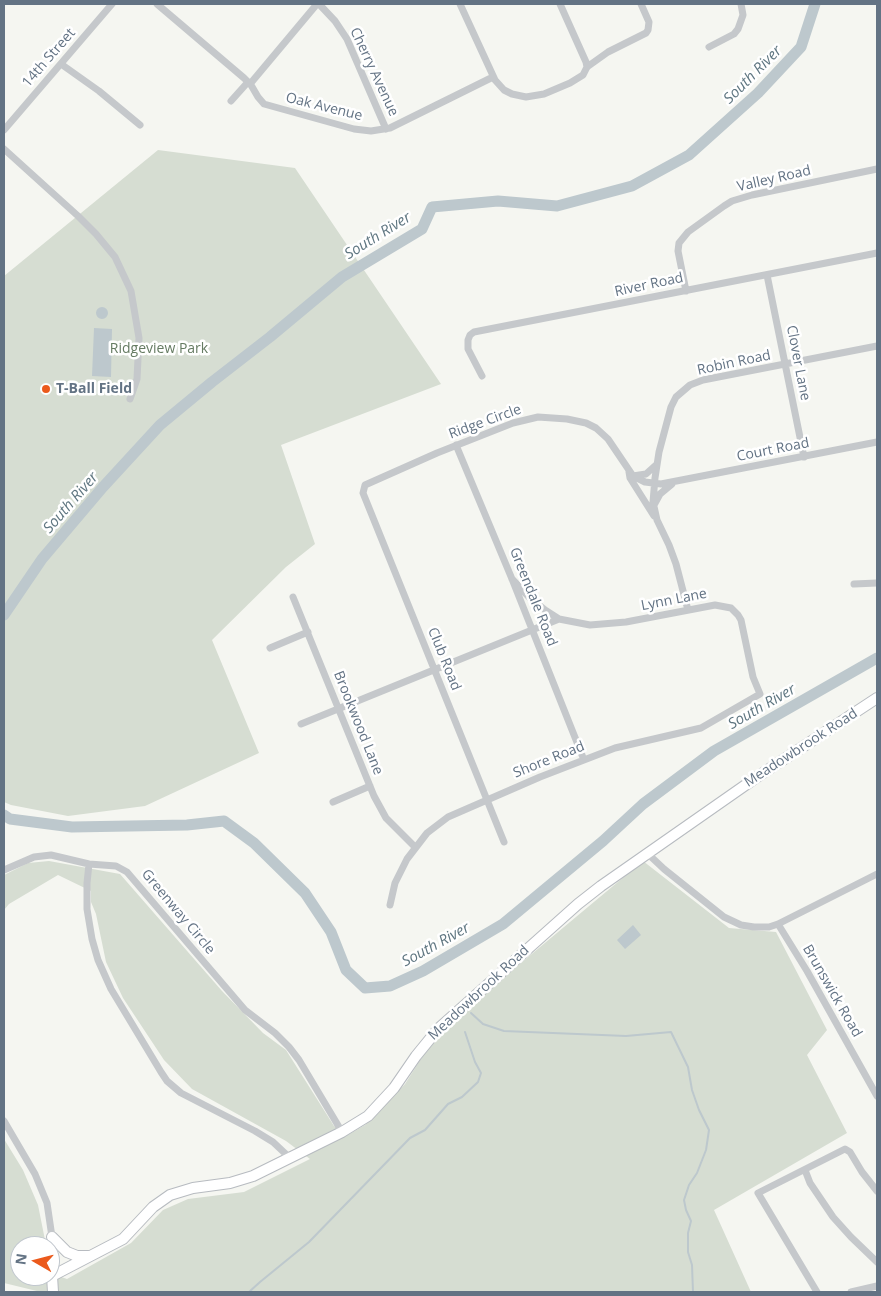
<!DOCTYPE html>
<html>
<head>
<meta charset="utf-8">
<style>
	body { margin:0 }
	#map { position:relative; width:881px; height:1296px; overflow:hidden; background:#f5f6f1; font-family:"Open Sans",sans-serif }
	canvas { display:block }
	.frame { position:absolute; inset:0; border:5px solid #637384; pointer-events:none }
	.north { position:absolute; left:10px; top:1236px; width:50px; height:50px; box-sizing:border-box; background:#fff; border:1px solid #c1c7ce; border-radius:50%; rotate:278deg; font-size:14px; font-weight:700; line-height:20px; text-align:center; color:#637384 }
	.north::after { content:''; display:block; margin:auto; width:18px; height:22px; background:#eb5a1c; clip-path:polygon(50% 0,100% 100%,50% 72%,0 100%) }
</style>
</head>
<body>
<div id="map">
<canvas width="881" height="1296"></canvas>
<div class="frame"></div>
<div class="north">N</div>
</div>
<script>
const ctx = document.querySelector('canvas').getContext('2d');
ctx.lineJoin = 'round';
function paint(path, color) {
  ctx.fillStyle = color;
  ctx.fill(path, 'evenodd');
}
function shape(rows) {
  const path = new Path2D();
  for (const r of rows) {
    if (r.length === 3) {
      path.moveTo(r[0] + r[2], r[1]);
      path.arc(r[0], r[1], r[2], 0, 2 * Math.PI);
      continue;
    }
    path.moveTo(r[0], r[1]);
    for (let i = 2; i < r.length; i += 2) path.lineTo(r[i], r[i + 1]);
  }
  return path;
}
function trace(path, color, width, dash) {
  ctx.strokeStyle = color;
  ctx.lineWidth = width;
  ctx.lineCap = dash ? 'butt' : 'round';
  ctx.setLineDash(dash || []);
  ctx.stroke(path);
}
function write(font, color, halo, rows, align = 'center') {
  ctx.font = font + ' "Open Sans",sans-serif';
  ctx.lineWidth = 5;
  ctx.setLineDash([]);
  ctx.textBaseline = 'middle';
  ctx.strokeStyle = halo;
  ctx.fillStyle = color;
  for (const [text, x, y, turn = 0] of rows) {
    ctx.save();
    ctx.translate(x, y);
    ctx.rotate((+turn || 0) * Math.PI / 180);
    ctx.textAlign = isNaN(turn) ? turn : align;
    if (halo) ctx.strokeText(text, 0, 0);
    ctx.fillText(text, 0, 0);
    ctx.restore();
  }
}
paint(shape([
	[158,150,295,168,441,384,281,445,315,544,286,567,212,640,259,753,145,806,68,816,11,805,4,802,4,276],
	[49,861,120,874,222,991,263,1033,286,1050,334,1126,348,1135,365,1125,405,1084,424,1054,450,1024,491,988,643,861,729,928,776,932,827,1030,807,1055,847,1133,714,1210,751,1292,41,1292,4,1283,4,1139,23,1170,38,1205,46,1245,47,1246,20,1246,20,1276,50,1276,50,1273,67,1279,131,1243,163,1210,188,1199,244,1192,310,1159,286,1141,192,1089,164,1060,123,998,106,962,96,914,91,902,91,891,58,875,9,904,4,910,4,875,28,863]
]), '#d6ddd2');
paint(shape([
	[102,313,6],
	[94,328,112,329,111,377,92,376],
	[633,925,641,935,625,949,617,940]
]), '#bdc8cd');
trace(shape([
	[471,1013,483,1024,504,1031,626,1036,671,1032,688,1067,692,1090,699,1110,709,1130,706,1150,697,1173,689,1185,684,1200,686,1210,691,1221,688,1233,688,1252,692,1265,693,1292],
	[249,1292,260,1282,309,1242,410,1138,425,1130,448,1104,462,1097,478,1082,481,1073,475,1062,465,1032]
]), '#bdc8cd', 2);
trace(shape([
	[4,615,42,559,103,487,160,425,212,382,270,337,342,277,422,229,432,207,498,201,557,206,632,186,689,155,758,93,801,47,815,4],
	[4,815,10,819,72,827,187,825,224,821,254,843,305,893,331,932,346,970,365,988,390,986,423,971,503,924,603,841,643,804,714,751,877,658]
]), '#bdc8cd', 11);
const secondary = shape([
	[52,1237,67,1252,77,1256,88,1256],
	[53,1292,52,1276,123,1239,153,1207,170,1195,193,1188,230,1183,253,1176,342,1132,368,1116,394,1088,416,1056,438,1029,578,904,601,886,757,777,877,698]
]);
trace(secondary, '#b7bbc0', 12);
trace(shape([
	[157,4,244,78,251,85,258,97,264,104,354,129,371,131,390,128,493,77],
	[319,4,335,21,347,39,386,129],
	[460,4,495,80,504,90,512,94,526,97,544,94,570,83,583,75,587,67],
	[560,4,586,62,587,67],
	[709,47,734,34,738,29,743,15,741,4],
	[61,64,99,91,140,125],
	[587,67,608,52,646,33,648,30,649,22,641,4],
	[250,84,317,4],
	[231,101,248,82],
	[4,130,112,4],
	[4,149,78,216,96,234,115,257,131,291,139,338,137,379,130,399],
	[767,275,804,457],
	[686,291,678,251,679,243,688,232,724,206,732,201,752,195,877,169],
	[482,376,468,349,468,340,470,335,474,332,877,253],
	[456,445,512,579,584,760],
	[629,472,630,478,654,516],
	[633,476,646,474,656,465],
	[654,505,660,494,672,484],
	[854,584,877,583],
	[293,597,374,796,386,818,415,847],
	[688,610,676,564,669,545,657,520,653,502,655,478,659,452,671,407,676,397,690,385,703,380,877,346],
	[270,648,308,632],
	[301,724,559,619],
	[333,802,370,786],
	[504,842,363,493,365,485,437,453,513,423,538,417,567,419,586,423,596,428,608,439,633,476,645,482,661,484,877,442],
	[647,853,664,869,724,917,741,925,754,927,769,927,778,924,877,874],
	[89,864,87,883,87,909,92,939,98,960,111,989,161,1072,167,1081,181,1093,255,1131,273,1142,290,1158],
	[4,870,34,857,51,855,89,864,116,866,127,872,245,1010,275,1033,289,1047,299,1060,342,1132],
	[390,905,395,883,407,859,427,833,448,817,540,777,615,748,701,728,760,694,753,677,741,620,738,615,731,608,715,605,626,622,590,625,559,619,545,610,529,597,512,579],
	[778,924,807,971,877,1096],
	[4,1121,35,1174,47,1203,52,1237,52,1276],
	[805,1170,810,1183,833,1217,851,1237,877,1262],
	[817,1292,758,1193,845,1149,850,1152,862,1172,877,1191],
	[851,1292,877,1286]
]), '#c5c8cb', 7);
trace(secondary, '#fff', 10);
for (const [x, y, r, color] of [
	[46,389,5,"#eb5a1c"]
]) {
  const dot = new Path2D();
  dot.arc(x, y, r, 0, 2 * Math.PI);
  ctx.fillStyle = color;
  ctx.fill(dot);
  trace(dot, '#fff', 2);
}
write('14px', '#637384', '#fff', [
	["14th Street",49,58,-49],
	["Cherry Avenue",374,72,65],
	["Oak Avenue",324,107,14],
	["Valley Road",774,179,-13],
	["River Road",649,285,-12],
	["Robin Road",734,363,-12],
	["Clover Lane",798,363,79],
	["Ridge Circle",485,422,-20],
	["Court Road",773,450,-11],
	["Greendale Road",533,597,68],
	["Lynn Lane",674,600,-11],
	["Club Road",444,659,68],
	["Brookwood Lane",358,723,68],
	["Meadowbrook Road",801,748,-33],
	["Shore Road",549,760,-22],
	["Greenway Circle",178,912,50],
	["Brunswick Road",832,991,60],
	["Meadowbrook Road",479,993,-43]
]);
write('14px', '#657b62', '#fff', [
	["Ridgeview Park",159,349]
]);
write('bold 14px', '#637384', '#fff', [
	["T-Ball Field",56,389]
], 'left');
write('italic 15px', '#5f7681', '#fff', [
	["South River",753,75,-45],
	["South River",378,236,-32],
	["South River",71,503,-49],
	["South River",762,707,-30],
	["South River",436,945,-29]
]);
</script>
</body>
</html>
